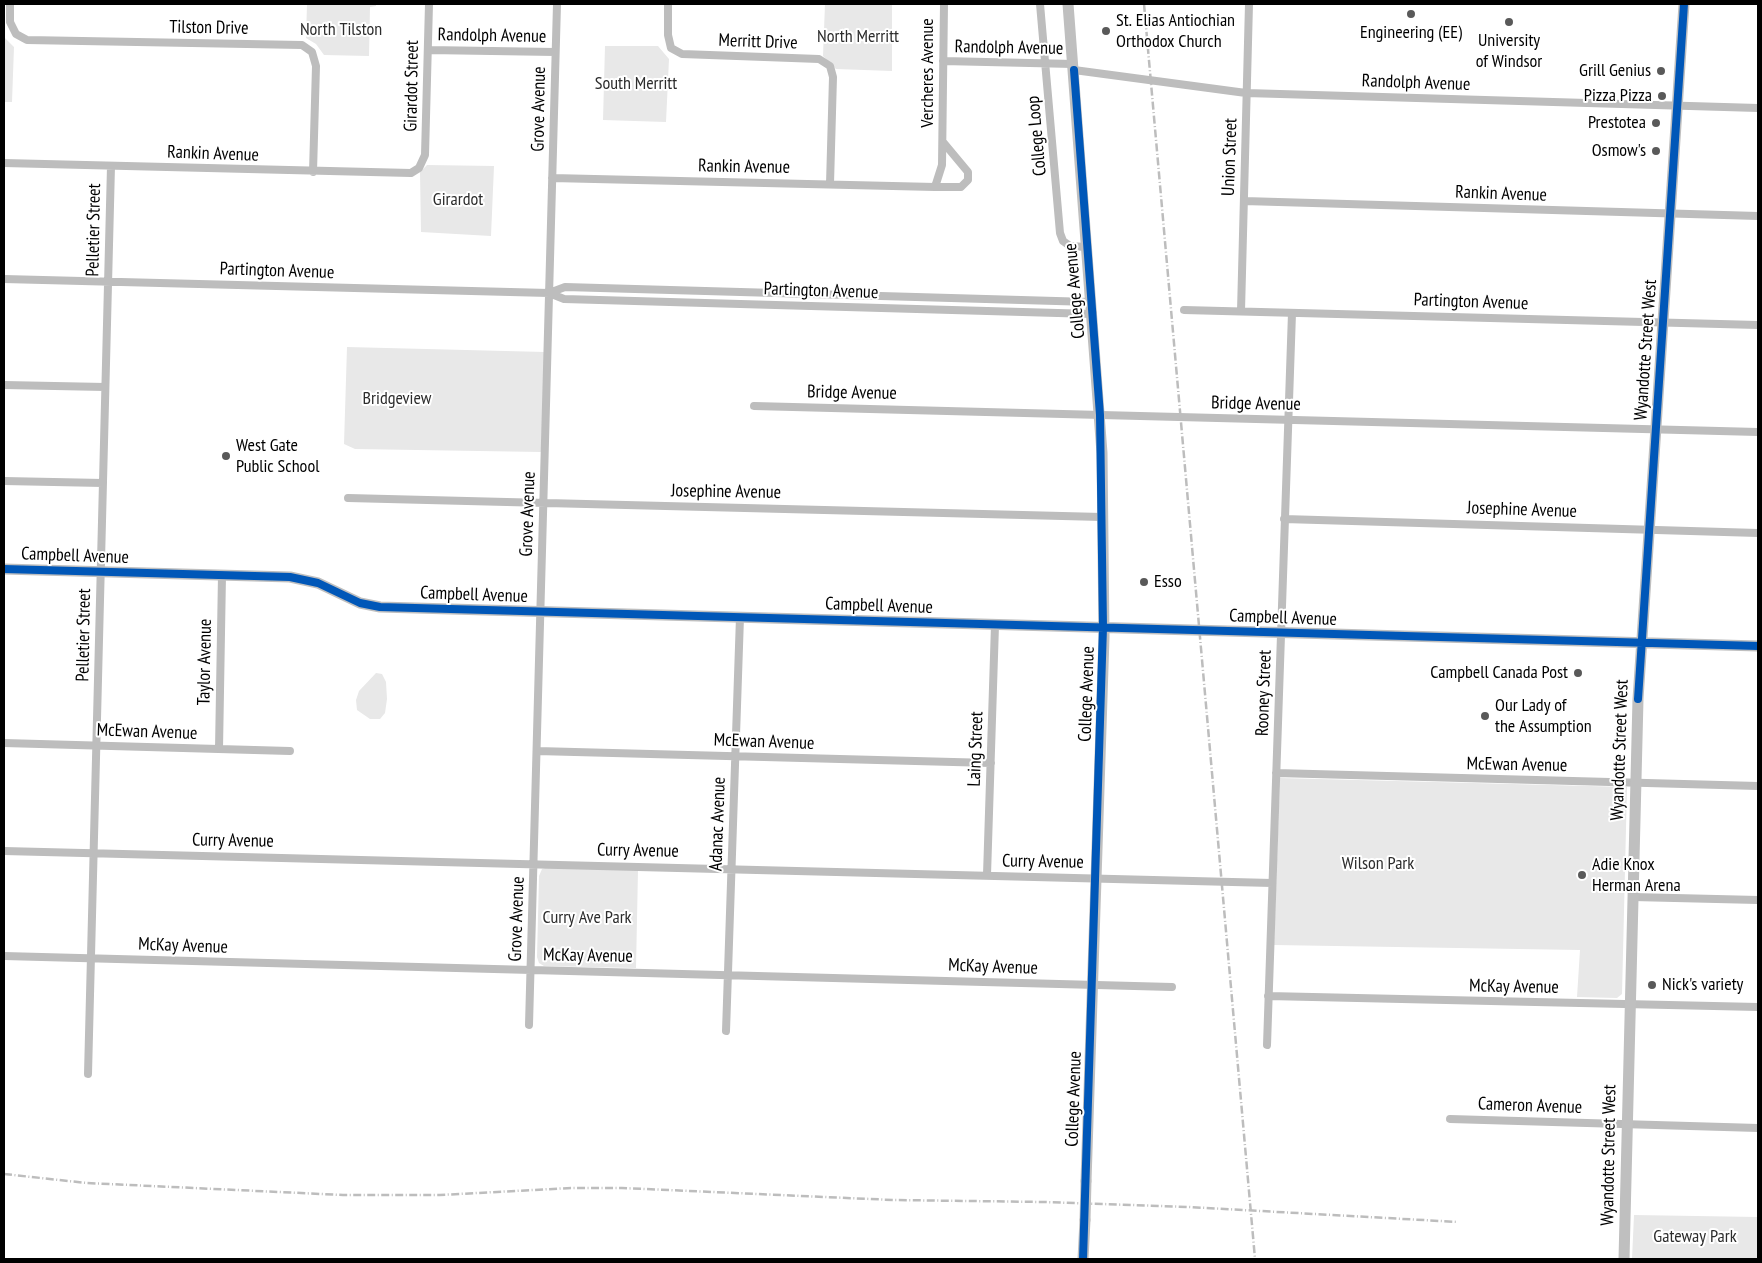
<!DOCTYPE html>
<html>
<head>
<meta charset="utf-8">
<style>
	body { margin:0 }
	#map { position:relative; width:1762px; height:1263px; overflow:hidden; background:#fff; font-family:"PT Sans Narrow",sans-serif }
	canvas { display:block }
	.frame { position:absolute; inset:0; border:5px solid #000; pointer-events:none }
</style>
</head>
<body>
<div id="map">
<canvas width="1762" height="1263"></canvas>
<div class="frame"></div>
</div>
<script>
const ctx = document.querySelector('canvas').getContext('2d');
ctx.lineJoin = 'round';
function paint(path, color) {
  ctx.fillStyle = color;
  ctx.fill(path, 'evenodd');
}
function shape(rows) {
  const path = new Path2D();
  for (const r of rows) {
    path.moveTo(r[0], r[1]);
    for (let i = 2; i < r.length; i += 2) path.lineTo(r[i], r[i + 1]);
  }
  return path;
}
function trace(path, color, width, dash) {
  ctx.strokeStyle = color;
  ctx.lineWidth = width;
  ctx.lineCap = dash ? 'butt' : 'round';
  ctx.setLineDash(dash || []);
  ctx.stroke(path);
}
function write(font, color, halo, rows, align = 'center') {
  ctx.font = font + ' "PT Sans Narrow",sans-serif';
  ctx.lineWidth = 4;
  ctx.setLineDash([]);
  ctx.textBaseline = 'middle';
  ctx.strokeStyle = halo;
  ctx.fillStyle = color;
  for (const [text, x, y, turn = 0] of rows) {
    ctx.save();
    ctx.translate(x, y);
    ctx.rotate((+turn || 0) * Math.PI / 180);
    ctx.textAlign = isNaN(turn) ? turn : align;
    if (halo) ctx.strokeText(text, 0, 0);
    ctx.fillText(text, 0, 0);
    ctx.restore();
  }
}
paint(shape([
	[307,4,376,4,376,6,370,7,369,56,324,55,316,44,306,38],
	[825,4,892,4,892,71,836,69,823,56],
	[4,37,14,47,12,102,4,102],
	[605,46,658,46,669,59,666,122,603,120],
	[427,165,494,166,491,236,421,232,420,172],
	[347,347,545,352,541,452,355,449,344,444],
	[376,673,382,674,386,682,387,699,385,713,380,719,370,719,357,710,356,700,359,691],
	[1280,778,1627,787,1622,994,1617,998,1577,997,1580,950,1274,945],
	[549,867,638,870,636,968,544,966,539,963,537,957,539,876,542,869],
	[1634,1215,1758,1217,1758,1259,1632,1259]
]), '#e8e8e8');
trace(shape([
	[10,4,10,22,16,34,27,40,302,45,312,52,316,66,313,172],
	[668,4,668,35,671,48,682,54,819,59,830,66,833,77,830,184],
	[1040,4,1060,233,1063,241,1070,246,1086,247],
	[428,50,555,52],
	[943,61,1073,64],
	[1074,70,1246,93,1758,108],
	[943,142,968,172,968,180,961,187,935,187,942,165,944,4],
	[4,163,411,173,419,168,425,155,429,4],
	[552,178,935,187],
	[1244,201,1758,216],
	[4,279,549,293,564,299,1093,314],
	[549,293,565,287,1091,302],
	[1184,310,1758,325],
	[1241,311,1249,4],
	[4,385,105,387],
	[754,406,1758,432],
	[4,481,103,483],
	[348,498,1102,517],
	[1284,519,1758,533],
	[4,743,290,751],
	[219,749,222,575],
	[537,751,991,763],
	[1276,773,1758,786],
	[4,851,1272,883],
	[987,875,995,625],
	[1633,897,1758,900],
	[4,956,1172,987],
	[1268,996,1758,1007],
	[529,1025,557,4],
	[726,1031,740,617],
	[1267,1045,1292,313],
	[88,1074,111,166],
	[1450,1119,1758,1128]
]), '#bdbdbd', 8);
trace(shape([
	[1068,4,1102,453,1104,637,1086,1181],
	[4,569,290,577,318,583,360,603,380,607,1758,646],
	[1083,1259,1085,1220],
	[1624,1259,1638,699,1684,4]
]), '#bfbfbf', 11);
trace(shape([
	[1144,4,1255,1259],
	[4,1174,87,1183,343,1195,440,1195,571,1188,622,1188,893,1200,1044,1202,1189,1207,1458,1222]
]), '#bdbdbd', 2.5, [8, 2.5, 1, 2.5]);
trace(shape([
	[1085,1220,1086,1181]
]), '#bfbfbf', 11);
trace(shape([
	[1074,70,1100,415,1103,627,1083,1259],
	[4,569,290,577,318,583,360,603,380,607,1758,646],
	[1638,699,1684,4]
]), '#0057b8', 8);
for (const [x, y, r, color] of [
	[1411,14,5,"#595959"],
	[1509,22,5,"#595959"],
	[1106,31,5,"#595959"],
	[1661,71,5,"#595959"],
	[1662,96,5,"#595959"],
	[1656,123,5,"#595959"],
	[1656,151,5,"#595959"],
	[226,456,5,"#595959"],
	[1144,582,5,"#595959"],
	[1578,673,5,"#595959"],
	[1485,716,5,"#595959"],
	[1582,875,5,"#595959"],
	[1652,985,5,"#595959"]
]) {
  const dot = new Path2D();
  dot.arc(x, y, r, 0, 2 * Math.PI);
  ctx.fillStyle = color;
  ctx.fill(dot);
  trace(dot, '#fff', 2);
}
write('18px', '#000', '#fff', [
	["St. Elias Antiochian",1116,21],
	["Orthodox Church",1116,42],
	["Engineering (EE)",1411,33,"center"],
	["University",1509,41,"center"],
	["of Windsor",1509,62,"center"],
	["Grill Genius",1651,71,"right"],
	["Pizza Pizza",1652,96,"right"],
	["Prestotea",1646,123,"right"],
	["Osmow's",1646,151,"right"],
	["West Gate",236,446],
	["Public School",236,467],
	["Esso",1154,582],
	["Campbell Canada Post",1568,673,"right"],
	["Our Lady of",1495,706],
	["the Assumption",1495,727],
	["Adie Knox",1592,865],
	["Herman Arena",1592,886],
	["Nick's variety",1662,985]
], 'left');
write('18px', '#000', '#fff', [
	["Tilston Drive",209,28,1],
	["Randolph Avenue",492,36,1],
	["Merritt Drive",758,42,2],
	["Randolph Avenue",1009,48,1],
	["Vercheres Avenue",928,73,-90],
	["Randolph Avenue",1416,83,2],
	["Girardot Street",412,86,-89],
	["Grove Avenue",539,109,-89],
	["College Loop",1037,136,-95],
	["Rankin Avenue",213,154,2],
	["Union Street",1230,157,-88],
	["Rankin Avenue",744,167,1],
	["Rankin Avenue",1501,194,2],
	["Pelletier Street",94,230,-89],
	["Partington Avenue",277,271,2],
	["Partington Avenue",821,291,2],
	["College Avenue",1075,291,-95],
	["Partington Avenue",1471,302,2],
	["Wyandotte Street West",1646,350,-86],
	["Bridge Avenue",852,393,1],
	["Bridge Avenue",1256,404,1],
	["Josephine Avenue",726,492,1],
	["Josephine Avenue",1522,510,2],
	["Grove Avenue",528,514,-88],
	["Campbell Avenue",75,556,2],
	["Campbell Avenue",474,595,2],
	["Campbell Avenue",879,606,2],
	["Campbell Avenue",1283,618,2],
	["Pelletier Street",84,635,-89],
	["Taylor Avenue",205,662,-89],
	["Rooney Street",1264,693,-88],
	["College Avenue",1087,694,-88],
	["McEwan Avenue",147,732,2],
	["McEwan Avenue",764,742,2],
	["Laing Street",976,749,-88],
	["Wyandotte Street West",1620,750,-88],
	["McEwan Avenue",1517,765,1],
	["Adanac Avenue",718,824,-88],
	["Curry Avenue",233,841,1],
	["Curry Avenue",638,851,1],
	["Curry Avenue",1043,862,1],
	["Grove Avenue",517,919,-88],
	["McKay Avenue",183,946,2],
	["McKay Avenue",588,956,1],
	["McKay Avenue",993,967,2],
	["McKay Avenue",1514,987,1],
	["College Avenue",1074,1099,-88],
	["Cameron Avenue",1530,1106,2],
	["Wyandotte Street West",1609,1155,-89]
]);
write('18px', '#2c2c2c', '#fff', [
	["North Tilston",341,30],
	["North Merritt",858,37],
	["South Merritt",636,84],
	["Girardot",458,200],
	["Bridgeview",397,399],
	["Wilson Park",1378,864],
	["Curry Ave Park",587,918],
	["Gateway Park",1695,1237]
]);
</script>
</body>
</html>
